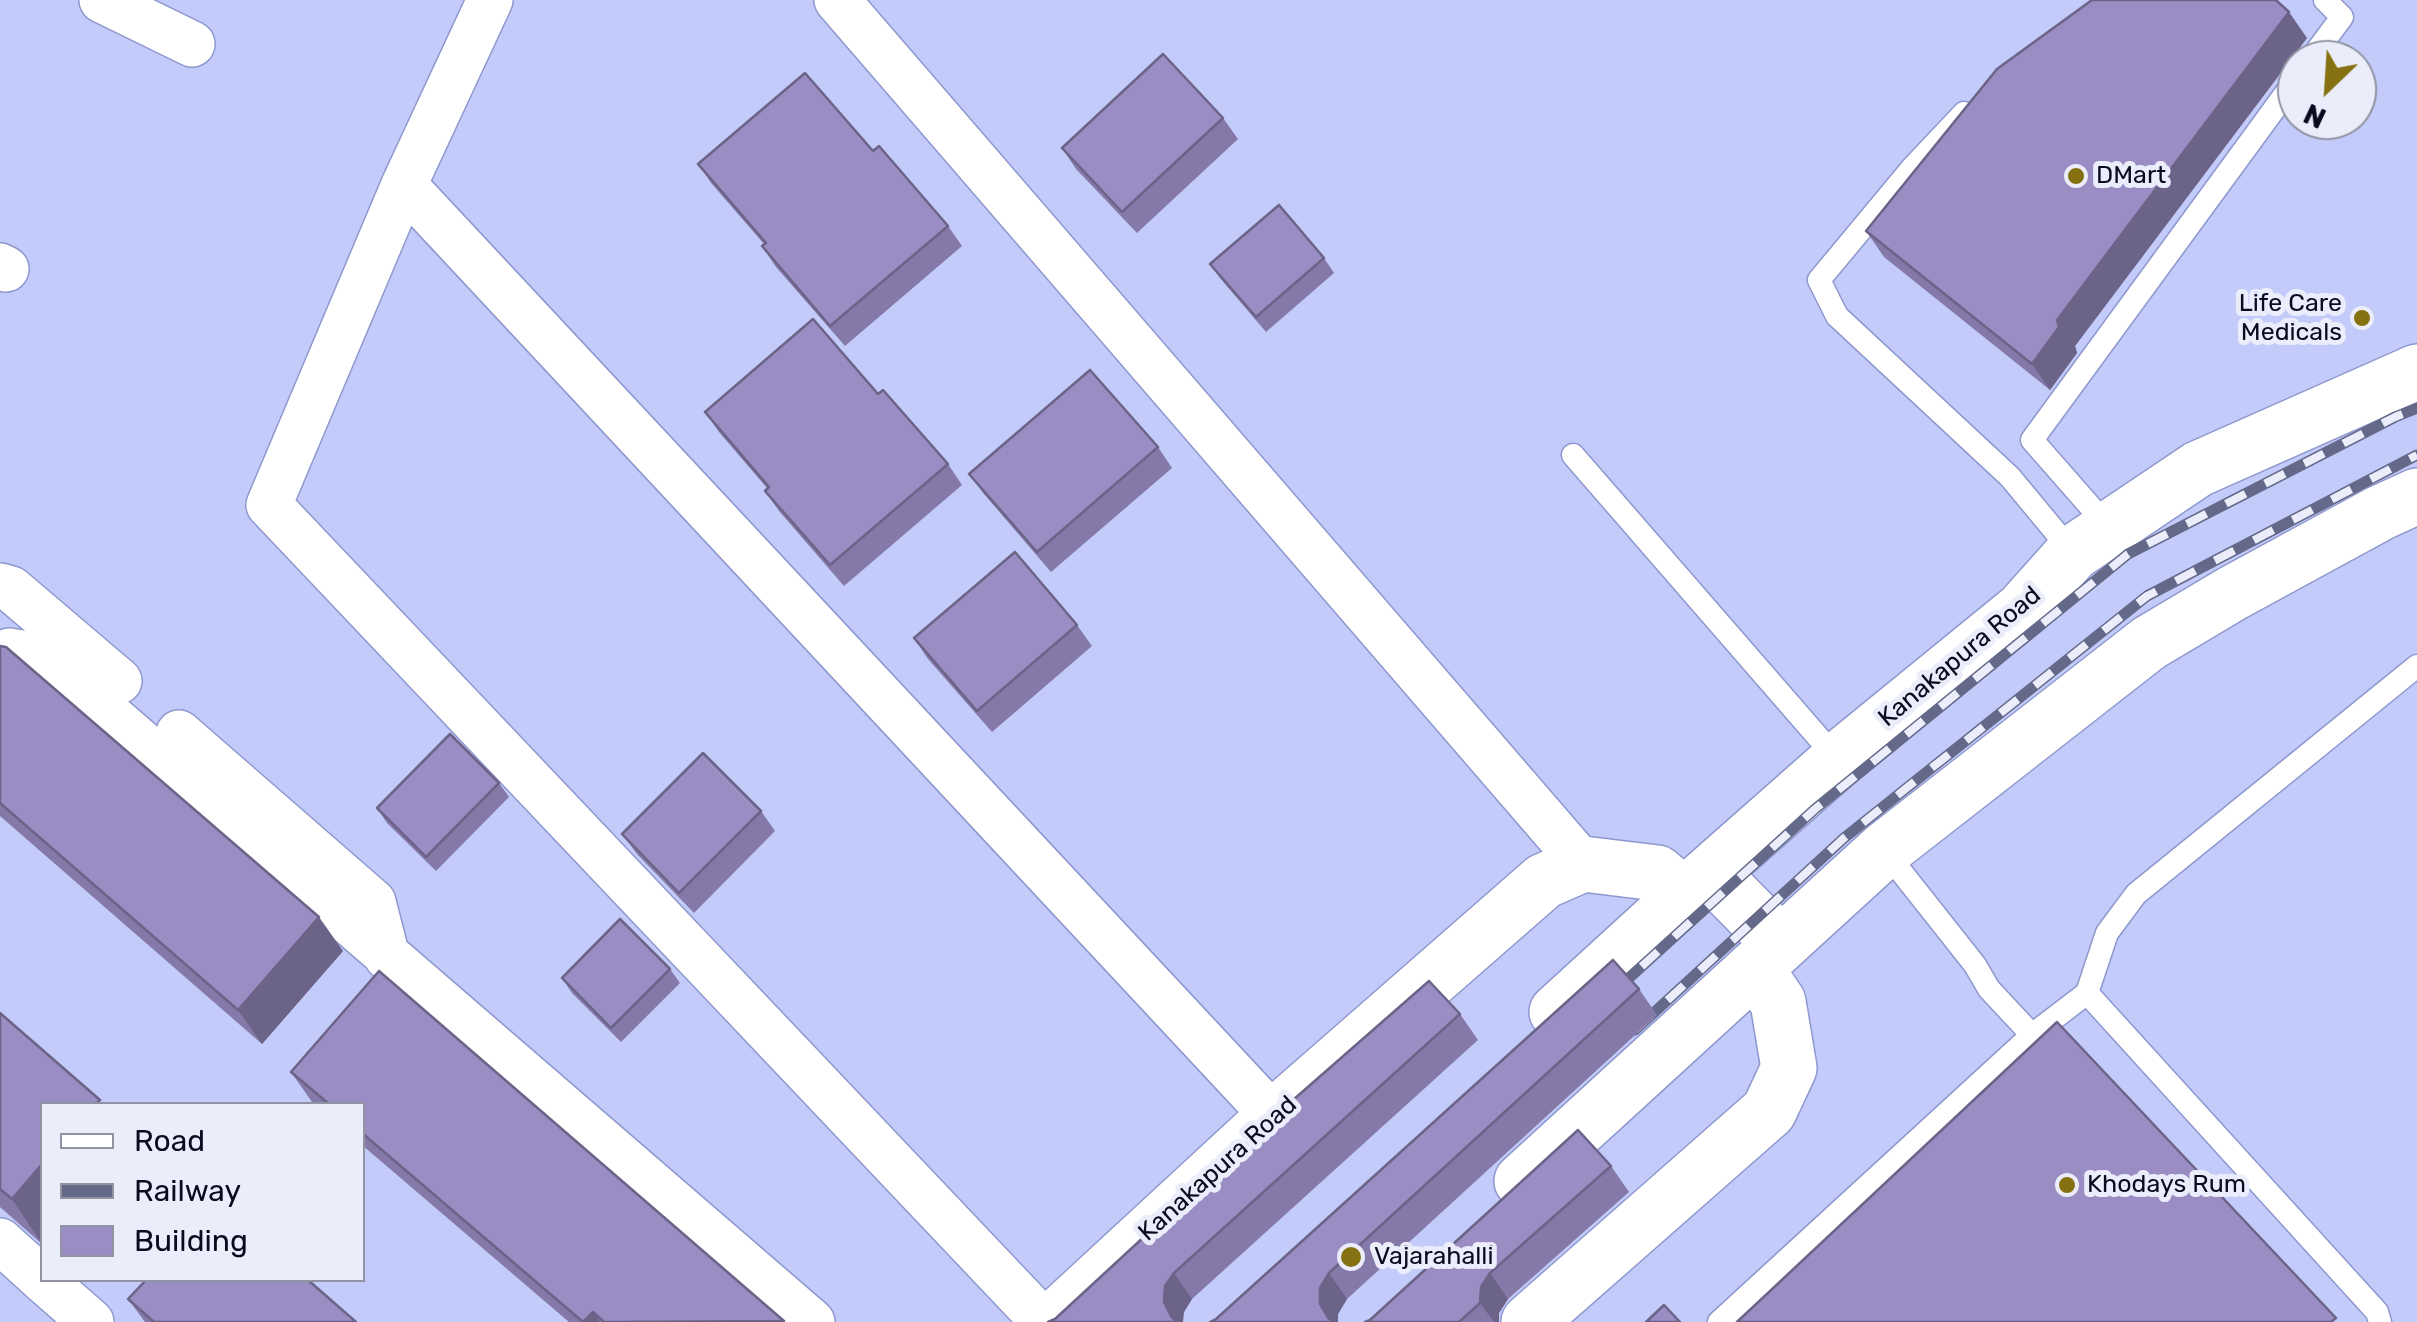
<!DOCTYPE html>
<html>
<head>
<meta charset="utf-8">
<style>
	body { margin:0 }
	#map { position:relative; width:2417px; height:1322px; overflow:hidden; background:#c2cbf9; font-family:Rubik,sans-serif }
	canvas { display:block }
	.legend { position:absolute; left:40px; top:1102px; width:325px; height:180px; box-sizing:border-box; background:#ebeefa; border:2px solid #9193a2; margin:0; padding:12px 18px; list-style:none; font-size:30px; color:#090b1e }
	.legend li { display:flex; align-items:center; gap:20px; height:50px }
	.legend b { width:50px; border:2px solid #9193a2 }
	.north { position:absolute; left:2277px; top:40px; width:100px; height:100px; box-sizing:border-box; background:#ebeefa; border:2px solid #9193a2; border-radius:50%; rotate:205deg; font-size:28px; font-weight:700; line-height:40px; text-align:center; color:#090b1e }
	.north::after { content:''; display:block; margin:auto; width:35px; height:45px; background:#857112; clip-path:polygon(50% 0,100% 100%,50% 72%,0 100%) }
</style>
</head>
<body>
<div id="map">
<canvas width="2417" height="1322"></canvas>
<ul class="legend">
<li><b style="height:12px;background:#fff"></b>Road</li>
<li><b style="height:12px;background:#64698a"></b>Railway</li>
<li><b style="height:28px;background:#9a8dc3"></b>Building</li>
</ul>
<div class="north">N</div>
</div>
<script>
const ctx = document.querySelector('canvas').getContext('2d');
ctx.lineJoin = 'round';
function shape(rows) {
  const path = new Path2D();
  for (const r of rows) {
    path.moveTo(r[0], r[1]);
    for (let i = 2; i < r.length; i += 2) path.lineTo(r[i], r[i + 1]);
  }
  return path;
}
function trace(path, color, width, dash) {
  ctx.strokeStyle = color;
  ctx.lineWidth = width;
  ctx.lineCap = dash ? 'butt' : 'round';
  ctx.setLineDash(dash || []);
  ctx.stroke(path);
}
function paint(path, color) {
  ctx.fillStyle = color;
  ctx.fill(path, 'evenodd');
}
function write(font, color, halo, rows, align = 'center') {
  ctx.font = font + ' Rubik,sans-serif';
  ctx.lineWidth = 10;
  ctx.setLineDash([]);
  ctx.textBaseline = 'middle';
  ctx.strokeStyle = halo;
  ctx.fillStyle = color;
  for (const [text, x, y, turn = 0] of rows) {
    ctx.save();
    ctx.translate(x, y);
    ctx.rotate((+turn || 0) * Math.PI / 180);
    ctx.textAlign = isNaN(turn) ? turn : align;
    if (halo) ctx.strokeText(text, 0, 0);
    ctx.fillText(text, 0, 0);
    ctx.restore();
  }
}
const lane = shape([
	[2310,60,2342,17,2325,0],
	[1964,113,1913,167,1819,280,1837,316,2010,477,2073,553],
	[1573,455,1838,760],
	[2110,529,2032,440,2297,78],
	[1884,850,1975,965,1989,989,2032,1035,2087,993,2377,1312,2380,1322],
	[2087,993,2107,933,2136,894,2417,666],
	[1719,1322,2032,1035]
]);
const street = shape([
	[102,0,192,44],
	[490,0,404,185,269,505,1044,1322],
	[837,0,1583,864],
	[404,185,1274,1117],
	[0,266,6,269],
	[0,586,11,589,119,681],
	[0,655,9,651,41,656,812,1322],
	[179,733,373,902,387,957],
	[0,1241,42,1279],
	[43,1280,91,1322]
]);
const secondary = shape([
	[1052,1322,1274,1117,1544,881,1583,864,1657,873,1684,896],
	[1529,1322,1769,1111,1789,1068,1778,1002,1755,968]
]);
const highway = shape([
	[1711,873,1781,944],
	[1557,1012,1684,896,1838,760,2022,610,2073,553,2198,469,2417,372],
	[1522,1181,1884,850,2149,643,2233,593,2380,513,2417,496]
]);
trace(lane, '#8e98ce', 25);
trace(street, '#8e98ce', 48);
trace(secondary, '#8e98ce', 58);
trace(highway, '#8e98ce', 58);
trace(lane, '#fff', 22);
trace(street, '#fff', 45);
trace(secondary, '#fff', 55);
trace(highway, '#fff', 55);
const rail = shape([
	[1609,996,1815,809,2128,554,2395,417,2417,408],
	[1635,1030,1844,838,2147,596,2417,455]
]);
trace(rail, '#64698a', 11);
trace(rail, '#ebeefa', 8, [22]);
paint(shape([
	[2307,38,2075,346,2077,353,2050,390,1884,257,1866,231],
	[1223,118,1238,139,1137,233,1076,169,1062,148],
	[873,151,948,226,962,246,845,346,776,267,762,246,764,244,712,184,698,164],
	[1324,258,1334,273,1266,332,1220,278,1210,264],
	[878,394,948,464,962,485,844,586,779,511,765,491,767,488,719,432,705,412],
	[1158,447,1172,468,1051,572,984,494,969,474],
	[1077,625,1092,646,992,732,928,659,914,638],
	[0,646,343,951,262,1044,0,816],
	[499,783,509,797,436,871,387,823,377,808],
	[761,811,775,831,694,913,637,854,622,834],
	[670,969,680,983,621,1042,572,993,562,978],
	[379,971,785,1322,569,1322,362,1145,362,1104,315,1104,312,1102,291,1072],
	[1639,989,1657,1015,1347,1299,1338,1314,1338,1322,1210,1322,1216,1319],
	[0,1013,42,1104,42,1244,0,1207],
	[1460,1014,1478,1040,1192,1299,1184,1312,1055,1319],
	[1611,1166,1629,1192,1508,1299,1499,1313,1499,1322,1365,1322],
	[128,1299,356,1322,145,1322]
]), '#8479a8');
paint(shape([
	[2289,12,2307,38,2075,346,2077,353,2050,390,2032,364,2057,320],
	[319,917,343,951,262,1044,238,1010],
	[42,1164,42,1244,12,1199],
	[1174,1273,1192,1299,1184,1312,1183,1322,1175,1322,1164,1302,1165,1286],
	[1329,1273,1347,1299,1338,1314,1338,1322,1330,1322,1320,1304,1320,1288],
	[1490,1273,1508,1299,1499,1313,1499,1322,1494,1322,1480,1303,1481,1287],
	[593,1312,600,1322,585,1322]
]), '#6c6388');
const building = shape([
	[2092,0,2276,0,2289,12,2057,320,2059,327,2032,364,1866,231,1997,69,2092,0],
	[1163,54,1223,118,1122,212,1062,148,1163,54],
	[805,73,873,151,879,146,948,226,830,326,762,246,766,243,698,164,805,73],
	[1279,205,1324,258,1256,317,1210,264,1279,205],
	[813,319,878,394,883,390,948,464,830,565,765,491,769,487,705,412,813,319],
	[1090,370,1158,447,1037,552,969,474,1090,370],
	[1015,552,1077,625,977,711,914,638,1015,552],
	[0,646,6,647,319,917,238,1010,0,803,0,646],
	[450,734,499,783,426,857,377,808,450,734],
	[703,753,761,811,679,893,622,834,703,753],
	[620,919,670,969,611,1028,562,978,620,919],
	[1613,960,1639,989,1329,1273,1320,1288,1320,1304,1328,1318,1335,1322,1210,1322,1216,1319,1613,960],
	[379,971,784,1321,604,1322,593,1312,583,1322,362,1133,362,1104,329,1104,291,1072,379,971],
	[1429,981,1460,1014,1174,1273,1165,1286,1164,1302,1172,1318,1180,1322,1048,1322,1055,1319,1277,1114,1429,981],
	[0,1013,100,1100,96,1104,42,1104,42,1164,12,1199,0,1189,0,1013],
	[2057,1022,2336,1318,2331,1322,1737,1322,2057,1022],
	[1578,1130,1611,1166,1490,1273,1481,1287,1480,1303,1459,1322,1365,1322,1370,1320,1578,1130],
	[146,1280,308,1280,356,1322,154,1322,128,1299,146,1280],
	[1664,1305,1680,1322,1646,1322,1664,1305]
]);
paint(building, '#9a8dc3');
trace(building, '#6c6388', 2.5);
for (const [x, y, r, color] of [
	[2076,176,10,"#857112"],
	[2362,318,10,"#857112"],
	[2067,1185,10,"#857112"],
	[1351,1257,12,"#857112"]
]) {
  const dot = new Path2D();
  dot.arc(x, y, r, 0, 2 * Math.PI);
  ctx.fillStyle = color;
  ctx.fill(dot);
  trace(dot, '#ebeefa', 4);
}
write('25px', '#090b1e', '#ebeefa', [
	["DMart",2096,176],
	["Life Care",2342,304,"right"],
	["Medicals",2342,333,"right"],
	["Khodays Rum",2087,1185],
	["Vajarahalli",1374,1257]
], 'left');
write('25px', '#090b1e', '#ebeefa', [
	["Kanakapura Road",1960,657,-40],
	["Kanakapura Road",1218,1169,-42]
]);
</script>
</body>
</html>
